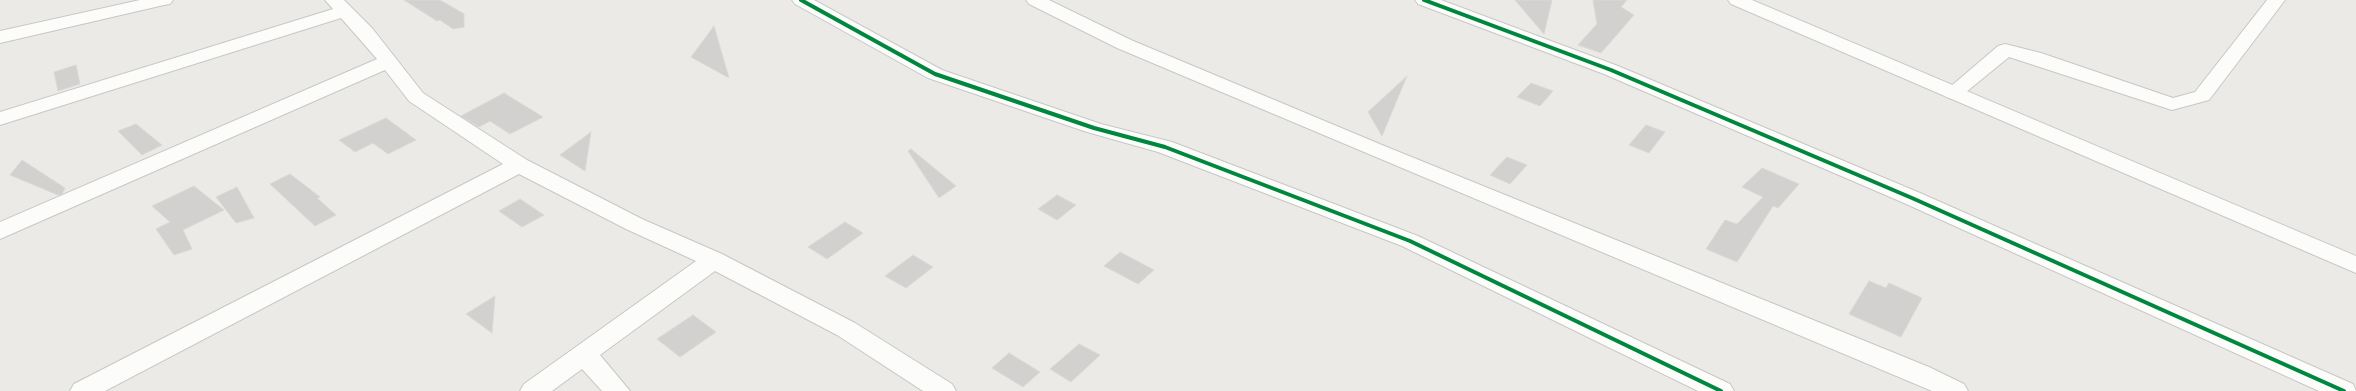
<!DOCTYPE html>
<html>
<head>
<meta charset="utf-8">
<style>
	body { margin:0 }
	canvas { display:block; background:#ebeae6 }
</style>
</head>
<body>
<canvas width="2356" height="391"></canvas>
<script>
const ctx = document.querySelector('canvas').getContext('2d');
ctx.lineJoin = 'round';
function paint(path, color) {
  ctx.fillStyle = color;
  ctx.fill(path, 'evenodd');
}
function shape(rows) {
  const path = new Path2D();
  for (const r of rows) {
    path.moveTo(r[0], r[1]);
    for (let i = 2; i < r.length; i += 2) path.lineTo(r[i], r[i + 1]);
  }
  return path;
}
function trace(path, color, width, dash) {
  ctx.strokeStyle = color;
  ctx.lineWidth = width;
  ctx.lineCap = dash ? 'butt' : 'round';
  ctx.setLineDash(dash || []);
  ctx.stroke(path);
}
const building = shape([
	[404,0,440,0,464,14,464,27,453,29,440,20,437,21,404,0],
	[1515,0,1552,0,1544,34,1515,0],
	[1593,0,1627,0,1621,7,1634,15,1601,53,1578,45,1597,24,1593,0],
	[714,26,729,78,691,57,714,26],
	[76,65,80,84,58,91,54,72,76,65],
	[1407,76,1382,136,1368,112,1407,76],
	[1531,83,1553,91,1540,106,1517,97,1531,83],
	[504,93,543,117,510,134,490,121,479,127,461,116,504,93],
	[386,118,416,140,388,154,373,143,355,152,339,140,386,118],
	[136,124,162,145,142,155,118,131,136,124],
	[1646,125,1665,132,1649,153,1629,145,1646,125],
	[591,132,585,171,560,155,591,132],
	[911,149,956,186,939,198,908,151,911,149],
	[1507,157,1527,165,1510,184,1490,175,1507,157],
	[22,160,65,188,62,194,58,195,10,175,22,160],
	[1762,168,1799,184,1778,208,1773,206,1737,262,1706,249,1725,220,1737,224,1763,197,1742,187,1762,168],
	[290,174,320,197,317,198,336,215,315,226,270,184,290,174],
	[194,186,224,210,183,230,192,249,174,255,156,229,170,222,152,206,194,186],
	[237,187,254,218,236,223,216,197,237,187],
	[1057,195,1076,205,1057,220,1038,209,1057,195],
	[520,199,544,215,522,227,499,211,520,199],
	[845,222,863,233,827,259,808,247,845,222],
	[1120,252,1154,270,1138,284,1104,266,1120,252],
	[913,255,933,267,906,288,885,276,913,255],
	[1869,281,1886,288,1889,283,1922,298,1901,337,1849,314,1869,281],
	[495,296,492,333,466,314,495,296],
	[693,315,716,332,680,357,657,339,693,315],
	[1079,344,1100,355,1071,382,1050,369,1079,344],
	[1009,353,1040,372,1023,387,992,368,1009,353]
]);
paint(building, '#d2d1cf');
trace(building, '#dad9d5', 1);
const street = shape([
	[140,0,173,0,170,4,164,5,0,43,0,31,140,0],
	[325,0,344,0,372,28,423,93,527,160,642,219,722,254,855,323,952,384,956,391,923,391,837,335,715,271,600,355,630,391,602,391,582,369,552,391,520,391,524,384,696,261,626,229,519,174,105,391,70,391,74,384,503,164,409,101,385,70,0,239,0,222,377,59,341,18,0,125,0,112,333,9,325,0],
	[792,0,814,0,942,70,1101,124,1172,142,1418,236,1730,384,1734,391,1698,391,1402,246,1158,152,1087,132,928,78,795,4,792,0],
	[1026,0,1049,0,1131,40,1382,145,1929,367,1964,384,1968,391,1932,391,1117,48,1029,4,1026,0],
	[1415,0,1441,0,1618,66,1920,193,2353,384,2356,391,2319,391,1904,203,1604,74,1418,4,1415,0],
	[2267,0,2285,0,2209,100,2172,110,2009,57,1960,97,1953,99,1946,97,1943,93,1998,46,2005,44,2041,53,2173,98,2195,92,2267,0]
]);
const secondary = shape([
	[1728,0,1752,0,2356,256,2356,273,1731,4,1728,0]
]);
trace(street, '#c7c7c6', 2);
trace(secondary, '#c8c8c8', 2);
paint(street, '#fcfcfb');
paint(secondary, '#fcfcfb');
trace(shape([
	[801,0,935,74,1094,128,1165,147,1410,241,1721,391],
	[1424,0,1611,70,1912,198,2344,391]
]), '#00873e', 4);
</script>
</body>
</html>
